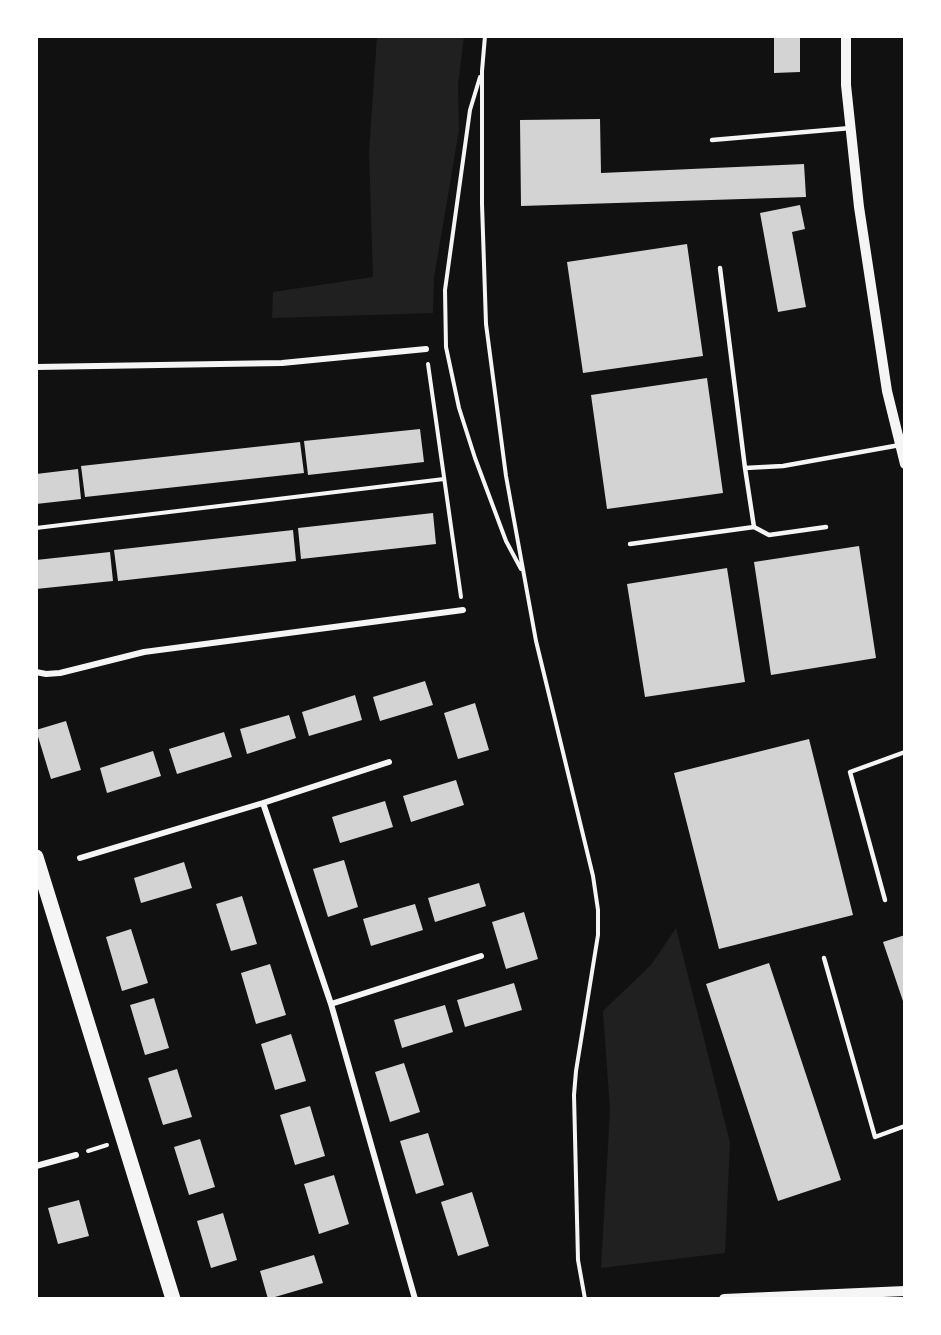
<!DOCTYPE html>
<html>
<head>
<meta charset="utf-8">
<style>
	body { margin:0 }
	#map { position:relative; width:941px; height:1335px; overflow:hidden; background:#111; font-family:Spectral,serif }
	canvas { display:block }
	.frame { position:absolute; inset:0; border:38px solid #fff; pointer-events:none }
</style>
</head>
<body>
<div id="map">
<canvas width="941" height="1335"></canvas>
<div class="frame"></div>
</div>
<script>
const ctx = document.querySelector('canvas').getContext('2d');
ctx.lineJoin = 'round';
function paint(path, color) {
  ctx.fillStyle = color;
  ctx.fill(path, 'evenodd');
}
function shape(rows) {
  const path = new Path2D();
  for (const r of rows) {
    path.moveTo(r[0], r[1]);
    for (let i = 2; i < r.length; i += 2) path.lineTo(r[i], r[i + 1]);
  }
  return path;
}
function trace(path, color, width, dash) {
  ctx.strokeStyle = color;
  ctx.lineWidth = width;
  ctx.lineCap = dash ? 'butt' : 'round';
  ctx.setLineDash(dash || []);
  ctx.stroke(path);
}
paint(shape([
	[377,36,464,36,458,85,459,130,434,278,433,313,272,318,273,292,373,277,369,152],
	[676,928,730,1142,725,1253,601,1268,610,1110,603,1011,651,965]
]), '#202020');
paint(shape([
	[774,36,800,36,800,72,774,73],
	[600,119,601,173,804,164,806,197,521,206,520,120],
	[800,205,805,229,792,232,806,307,778,312,760,213],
	[687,244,703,356,583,373,567,262],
	[707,378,723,493,607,509,591,395],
	[420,429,424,462,308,475,304,441],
	[300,442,304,473,85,497,81,466],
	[78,469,81,499,36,504,36,474],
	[433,513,436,544,301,559,298,528],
	[293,530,296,561,118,581,114,550],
	[859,546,876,658,771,675,754,562],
	[110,552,113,581,36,589,36,560],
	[727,568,745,682,645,697,627,584],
	[425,681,433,705,380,721,373,697],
	[355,695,362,720,309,736,302,712],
	[475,703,489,750,458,759,444,713],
	[289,715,296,738,247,754,240,729],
	[66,721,81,770,51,779,36,730],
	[224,732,232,757,177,774,169,749],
	[809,739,853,915,719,949,674,773],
	[153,751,161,776,107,793,100,768],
	[456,780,464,805,411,822,403,796],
	[385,801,393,827,340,843,332,817],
	[344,860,358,907,328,917,313,869],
	[184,862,192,888,141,903,134,878],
	[479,883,486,906,435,922,428,898],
	[242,896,257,944,231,951,216,904],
	[415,904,423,930,371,946,363,919],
	[524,912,538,959,506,969,492,922],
	[131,929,148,983,122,991,106,937],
	[905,935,905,1007,883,942],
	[769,963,841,1180,778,1201,706,984],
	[270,964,286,1015,256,1024,241,973],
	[514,983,522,1010,465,1027,457,1000],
	[154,998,169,1048,145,1055,130,1005],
	[445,1005,453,1032,402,1048,394,1020],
	[291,1034,306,1081,275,1090,261,1044],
	[404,1063,420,1112,390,1122,375,1072],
	[177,1069,192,1117,163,1125,148,1078],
	[310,1106,325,1156,295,1165,280,1115],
	[428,1133,444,1185,416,1194,400,1141],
	[200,1139,215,1187,189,1195,174,1147],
	[334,1175,349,1224,319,1234,304,1184],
	[472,1192,489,1246,458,1256,441,1202],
	[79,1200,89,1236,58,1244,48,1208],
	[223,1213,237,1260,211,1268,197,1221],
	[314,1255,323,1283,268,1299,260,1271]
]), '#d3d3d3');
trace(shape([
	[485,36,482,71,482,204,486,324,506,476,536,641,593,876,598,910,598,935,576,1071,574,1095,578,1260,585,1299],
	[480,77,470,110,445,290,446,347,459,408,475,458,506,541,521,569],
	[428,364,461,597],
	[36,528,444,479],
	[88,1151,107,1145]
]), '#f5f5f5', 4);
trace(shape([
	[712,140,851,128],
	[720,268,745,468],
	[826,527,769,535,754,527,745,468,783,466,900,445],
	[630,544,754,527],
	[885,900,850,772,905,752],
	[824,958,875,1137,905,1126]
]), '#f5f5f5', 4.5);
trace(shape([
	[36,367,282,363,426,349],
	[36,672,46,674,60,673,144,652,463,610],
	[263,803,331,1004,415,1299],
	[80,858,263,803,389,762],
	[331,1004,481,956],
	[36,1166,76,1155]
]), '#f5f5f5', 6);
trace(shape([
	[846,36,846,85,859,207,887,391,905,464],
	[724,1299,905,1291]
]), '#f5f5f5', 10);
trace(shape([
	[36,857,173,1299]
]), '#f5f5f5', 15);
</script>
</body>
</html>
